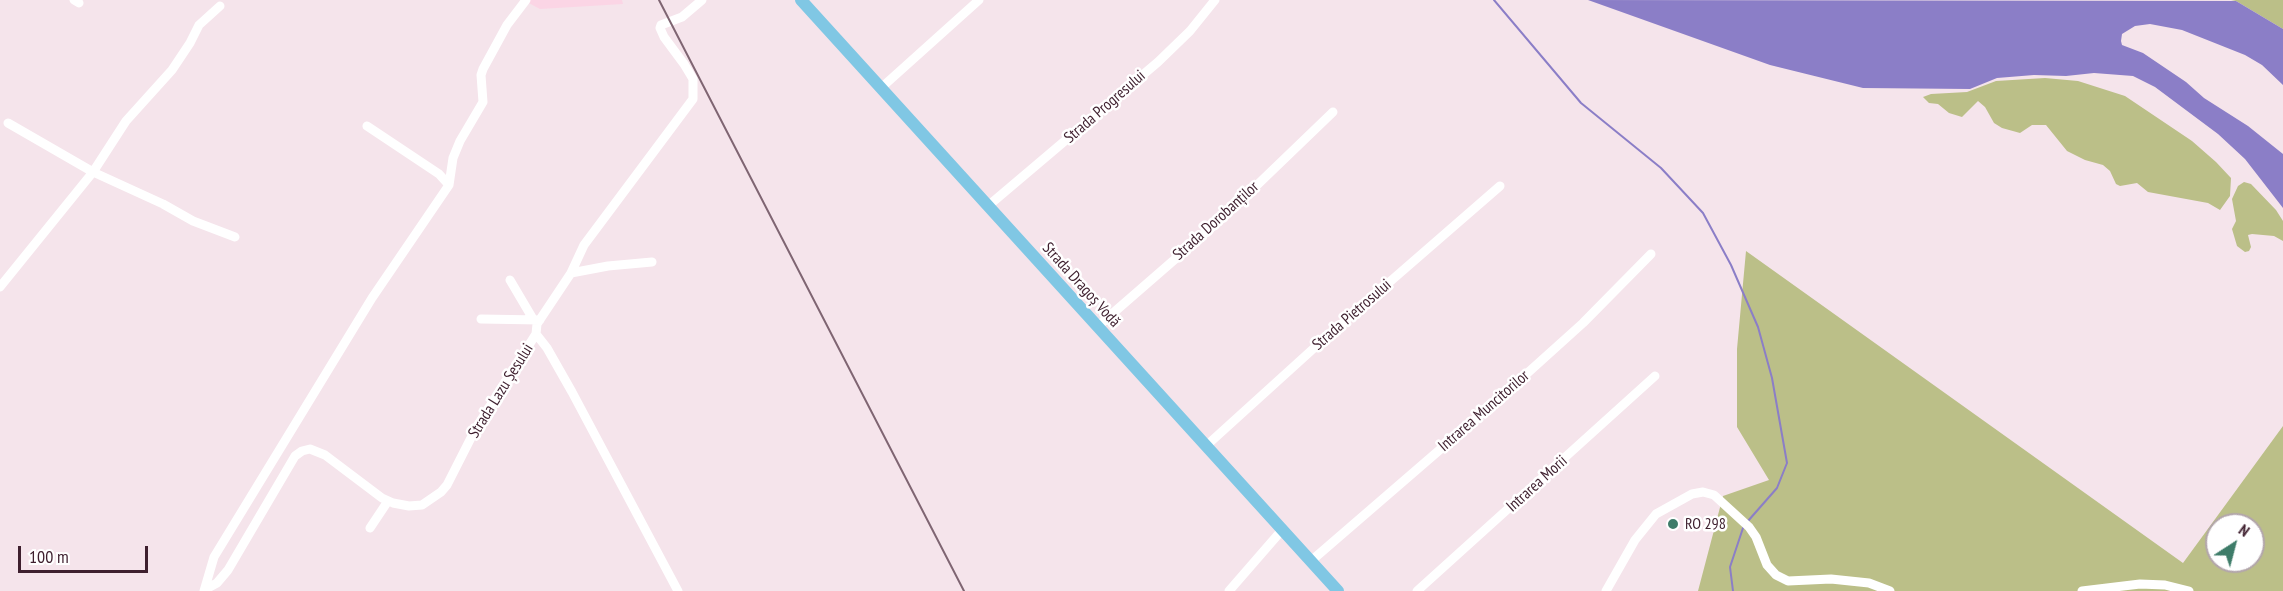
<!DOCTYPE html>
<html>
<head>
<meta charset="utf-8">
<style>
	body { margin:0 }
	#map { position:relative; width:2283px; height:591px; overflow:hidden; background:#f5e4eb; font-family:"PT Sans Narrow",sans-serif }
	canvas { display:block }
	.north { position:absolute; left:2205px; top:513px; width:60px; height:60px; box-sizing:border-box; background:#fff; border:2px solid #b2a5ab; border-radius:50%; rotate:36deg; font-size:16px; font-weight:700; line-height:24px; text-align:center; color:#3e1f2e }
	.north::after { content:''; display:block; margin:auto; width:21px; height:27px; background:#3e7c69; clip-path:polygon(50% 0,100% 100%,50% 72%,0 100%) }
	.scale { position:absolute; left:18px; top:546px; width:130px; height:27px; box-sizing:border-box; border:3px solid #3e1f2e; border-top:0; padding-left:8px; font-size:18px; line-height:21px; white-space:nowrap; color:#3e1f2e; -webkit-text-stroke:4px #fff; paint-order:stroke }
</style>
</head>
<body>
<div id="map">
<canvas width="2283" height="591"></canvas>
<div class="north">N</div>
<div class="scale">100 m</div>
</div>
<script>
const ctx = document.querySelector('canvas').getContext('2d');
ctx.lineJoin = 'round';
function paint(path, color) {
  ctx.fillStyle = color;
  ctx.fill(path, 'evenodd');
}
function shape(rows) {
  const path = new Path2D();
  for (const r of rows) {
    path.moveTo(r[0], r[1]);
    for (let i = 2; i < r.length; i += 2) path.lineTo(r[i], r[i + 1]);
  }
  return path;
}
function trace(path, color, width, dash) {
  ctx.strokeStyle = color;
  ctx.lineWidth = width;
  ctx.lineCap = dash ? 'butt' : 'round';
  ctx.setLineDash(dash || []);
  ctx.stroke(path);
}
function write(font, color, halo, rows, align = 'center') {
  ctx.font = font + ' "PT Sans Narrow",sans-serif';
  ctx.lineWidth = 5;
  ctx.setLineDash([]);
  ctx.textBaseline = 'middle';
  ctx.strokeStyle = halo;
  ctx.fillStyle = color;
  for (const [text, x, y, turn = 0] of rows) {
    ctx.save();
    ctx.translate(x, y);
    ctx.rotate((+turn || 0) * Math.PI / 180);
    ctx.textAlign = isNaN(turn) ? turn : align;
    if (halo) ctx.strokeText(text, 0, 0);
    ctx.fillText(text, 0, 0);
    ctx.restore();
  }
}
paint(shape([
	[523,0,622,0,623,4,540,9]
]), '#fbd5e5');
paint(shape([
	[2231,0,2283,0,2283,29,2236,1],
	[2045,78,2078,81,2125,96,2192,141,2216,162,2231,178,2230,196,2220,210,2208,203,2148,192,2137,183,2120,186,2116,184,2110,171,2103,165,2085,160,2067,151,2046,125,2032,125,2020,133,2002,128,1994,123,1985,107,1978,101,1962,117,1949,113,1938,104,1929,103,1923,97,1931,94,1967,92,1996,81],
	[2244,182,2251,184,2276,210,2283,221,2283,241,2274,236,2252,234,2248,235,2251,247,2249,251,2245,252,2237,246,2232,229,2236,221,2232,199,2238,186],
	[1746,251,2183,563,2283,426,2283,591,1698,591,1723,496,1769,480,1737,427,1737,349],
	[2217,525,2253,525,2253,561,2217,561]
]), '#bbbf88');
paint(shape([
	[1588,0,2236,1,2283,29,2283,85,2262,65,2245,55,2182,30,2150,24,2135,26,2122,34,2121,41,2122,45,2143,53,2186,82,2204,98,2248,126,2283,154,2283,208,2245,159,2218,134,2155,87,2133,76,2094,73,2066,76,2034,75,1997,78,1970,89,1863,88,1770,65]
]), '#8b7ec7');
trace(shape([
	[1494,0,1581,103,1661,168,1703,213,1731,265,1758,327,1772,378,1787,463,1777,488,1748,521],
	[1733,591,1730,567,1744,525]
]), '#8b7ec7', 2);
trace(shape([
	[74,0,79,3],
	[881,88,979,0],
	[8,123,93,172,126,121,172,70,190,43,199,25,220,6],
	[367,126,439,174,449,185],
	[988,206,1158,62,1190,31,1215,0],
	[571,273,608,266,652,262],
	[510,280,533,319],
	[0,287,93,172,163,204,193,221,235,237],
	[481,319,540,320],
	[1097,327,1227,214,1333,112],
	[536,334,547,348,572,392,678,591],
	[1206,446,1324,339,1500,186],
	[370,528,388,501],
	[1311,561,1502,396,1583,323,1651,254],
	[206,589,217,583,228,570,295,456,302,451,310,449,325,455,382,498,393,503,409,506,422,505,441,492,447,485,476,428,536,334,537,324,571,273,584,245,693,99,693,79,684,64,664,37,660,28,661,25,682,17,702,0],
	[204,591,214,557,372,298,449,185,453,158,460,141,483,102,481,75,483,69,507,25,526,0],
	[1229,591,1282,530],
	[1417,591,1655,376],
	[1606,591,1635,540,1656,514,1692,494,1703,492,1714,495,1749,527,1756,537,1767,565,1776,575,1788,581,1831,579,1869,583,1890,591],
	[2082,591,2140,584,2165,585,2189,591]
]), '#fff', 9);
trace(shape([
	[801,0,1338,591]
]), '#80c7e4', 12);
trace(shape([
	[659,0,964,591]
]), '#7f6572', 2);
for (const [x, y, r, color] of [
	[1673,524,6,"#3e7c69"]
]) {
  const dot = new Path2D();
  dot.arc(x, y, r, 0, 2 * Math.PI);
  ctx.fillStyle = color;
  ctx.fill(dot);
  trace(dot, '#fff', 2);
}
write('16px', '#3e1f2e', '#fff', [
	["Strada Progresului",1105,107,-41],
	["Strada Dorobanților",1216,221,-42],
	["Strada Dragoș Vodă",1081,285,48],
	["Strada Pietrosului",1352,315,-41],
	["Strada Lazu Șesului",501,391,-58],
	["Intrarea Muncitorilor",1484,411,-41],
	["Intrarea Morii",1537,484,-42]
]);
write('16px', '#3e1f2e', '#fff', [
	["RO 298",1685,524]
], 'left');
</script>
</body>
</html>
